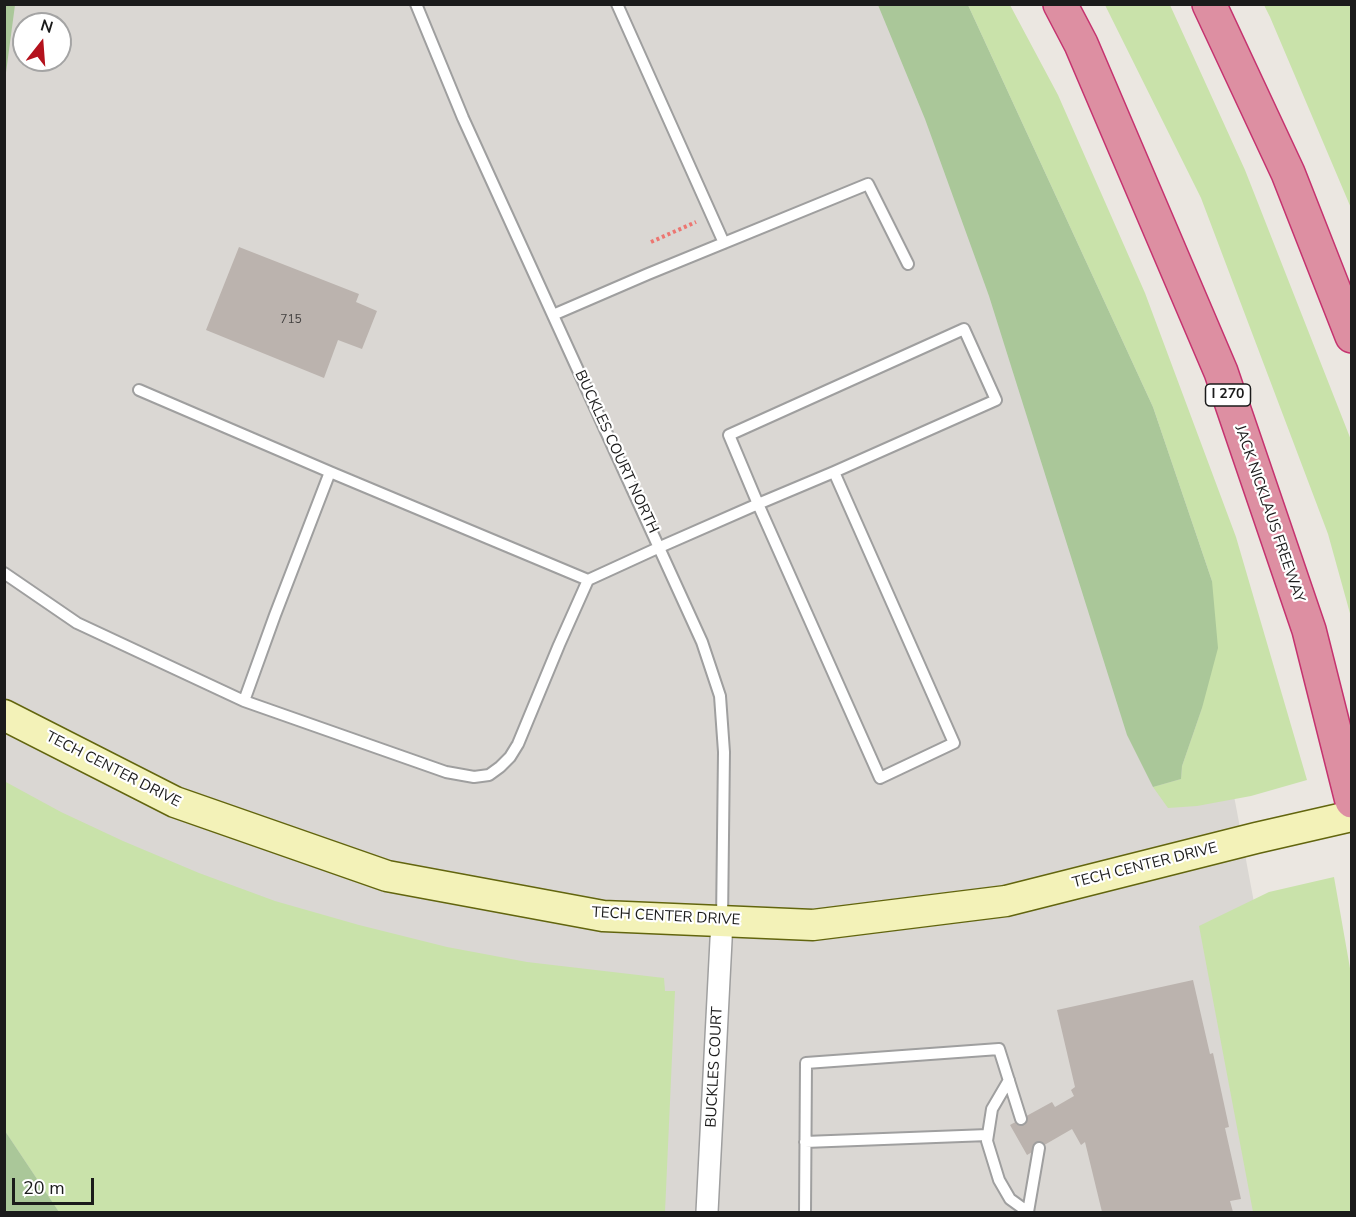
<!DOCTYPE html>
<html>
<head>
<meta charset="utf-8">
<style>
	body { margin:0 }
	#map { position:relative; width:1356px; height:1217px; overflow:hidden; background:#ebe7e1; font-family:"Nunito Sans",sans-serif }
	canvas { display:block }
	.frame { position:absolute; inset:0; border:6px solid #1b1b1b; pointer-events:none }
	.north { position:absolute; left:12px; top:12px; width:60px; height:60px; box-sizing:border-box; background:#fff; border:2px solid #a4a4a4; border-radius:50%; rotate:17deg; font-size:16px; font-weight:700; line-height:24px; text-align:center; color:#1b1b1b }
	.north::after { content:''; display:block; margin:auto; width:21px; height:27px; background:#b4121d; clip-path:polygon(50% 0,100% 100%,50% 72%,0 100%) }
	.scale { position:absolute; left:12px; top:1178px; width:82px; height:27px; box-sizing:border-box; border:3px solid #1b1b1b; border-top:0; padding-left:8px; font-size:18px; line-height:21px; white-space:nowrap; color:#1b1b1b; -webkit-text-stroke:4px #fff; paint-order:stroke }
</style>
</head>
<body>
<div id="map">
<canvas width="1356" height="1217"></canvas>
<div class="frame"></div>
<div class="north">N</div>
<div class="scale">20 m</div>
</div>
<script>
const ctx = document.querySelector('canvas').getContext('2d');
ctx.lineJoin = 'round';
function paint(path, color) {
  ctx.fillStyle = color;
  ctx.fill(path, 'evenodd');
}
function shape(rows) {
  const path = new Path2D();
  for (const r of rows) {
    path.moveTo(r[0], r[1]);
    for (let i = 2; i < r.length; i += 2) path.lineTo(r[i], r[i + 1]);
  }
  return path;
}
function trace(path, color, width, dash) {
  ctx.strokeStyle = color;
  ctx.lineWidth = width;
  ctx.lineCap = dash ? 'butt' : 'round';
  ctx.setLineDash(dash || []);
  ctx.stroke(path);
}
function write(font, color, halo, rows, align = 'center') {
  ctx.font = font + ' "Nunito Sans",sans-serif';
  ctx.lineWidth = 4.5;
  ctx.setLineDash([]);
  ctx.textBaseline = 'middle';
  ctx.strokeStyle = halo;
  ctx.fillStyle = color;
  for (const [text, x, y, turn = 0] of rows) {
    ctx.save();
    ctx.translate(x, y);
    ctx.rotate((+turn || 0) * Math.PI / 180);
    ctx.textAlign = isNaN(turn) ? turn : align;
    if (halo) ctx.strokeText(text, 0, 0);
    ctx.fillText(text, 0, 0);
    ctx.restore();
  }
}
paint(shape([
	[5,5,931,5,1205,641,1312,1212,5,1212],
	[24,24,60,24,60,60,24,60]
]), '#dad7d3');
paint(shape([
	[968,5,1010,5,1058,95,1145,293,1236,537,1307,780,1251,796,1197,806,1168,808,1153,787,1181,779,1182,766,1202,708,1212,581,1153,407],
	[1105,5,1170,5,1245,170,1351,440,1351,617,1328,534,1201,198],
	[1264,5,1351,5,1351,208,1270,17],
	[4,781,61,812,123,841,199,873,275,901,359,925,447,947,527,962,664,978,665,991,675,991,665,1212,59,1212,5,1131],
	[1334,877,1351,974,1351,1212,1253,1212,1199,926,1269,892]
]), '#c9e2aa');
paint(shape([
	[5,4,15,5,5,80,4,5],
	[878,5,968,5,1153,407,1212,581,1218,648,1202,708,1182,766,1181,779,1153,787,1127,735,989,296,925,119],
	[4,1131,5,1131,59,1212,5,1212]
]), '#aac799');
paint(shape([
	[239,247,359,294,356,302,377,311,362,349,338,340,324,378,206,330],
	[1193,980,1210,1054,1213,1053,1229,1127,1225,1128,1241,1199,1230,1201,1233,1212,1102,1212,1085,1142,1081,1145,1072,1129,1027,1155,1010,1125,1052,1102,1055,1107,1074,1096,1071,1090,1075,1087,1057,1010]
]), '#bbb3ae');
const service = shape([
	[416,4,463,118,702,642,720,696,724,752,722,921],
	[617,4,724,243],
	[553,315,648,274,868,184,908,264],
	[139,390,330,472],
	[4,573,77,623,244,701],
	[588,580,330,472,275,615,244,701,446,772,474,777,489,775,500,767,510,757,518,744,559,645,588,580,660,547,758,504,834,472,996,400,964,329,729,435,758,504,880,778,954,743,834,472],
	[1009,1080,992,1109,987,1141,999,1180,1010,1199,1028,1212],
	[805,1142,988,1135],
	[805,1212,806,1063,999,1049,1021,1119],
	[1028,1212,1039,1148]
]);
const minor = shape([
	[707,1212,722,921]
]);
const secondary = shape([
	[4,715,175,802,387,876,603,916,813,925,1006,901,1256,838,1352,816]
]);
const motorway = shape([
	[1060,4,1081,44,1221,372,1309,630,1352,801],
	[1209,4,1288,173,1352,336]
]);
trace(service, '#9f9f9f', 14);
trace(minor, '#9f9f9f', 24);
trace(secondary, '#62650e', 33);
trace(motorway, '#c5336f', 36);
trace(shape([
	[651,242,696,222]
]), '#ec7671', 4, [3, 3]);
trace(service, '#fff', 10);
trace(minor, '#fff', 21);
trace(secondary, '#f3f2b8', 30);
trace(motorway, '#dd8fa2', 33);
write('12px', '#434140', null, [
	["715",291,320]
]);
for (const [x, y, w] of [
	[1228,395,45]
]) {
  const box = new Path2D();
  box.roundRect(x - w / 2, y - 11, w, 22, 4.5);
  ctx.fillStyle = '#fff';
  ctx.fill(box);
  trace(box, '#1b1b1b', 1.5);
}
write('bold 14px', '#1b1b1b', null, [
	["I 270",1228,395]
]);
write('15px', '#1b1b1b', '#fff', [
	["BUCKLES COURT NORTH",616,452,65],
	["JACK NICKLAUS FREEWAY",1269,514,71],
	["TECH CENTER DRIVE",113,770,27],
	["TECH CENTER DRIVE",1145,866,-14],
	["TECH CENTER DRIVE",666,917,3],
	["BUCKLES COURT",715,1067,-87]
]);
</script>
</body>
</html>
